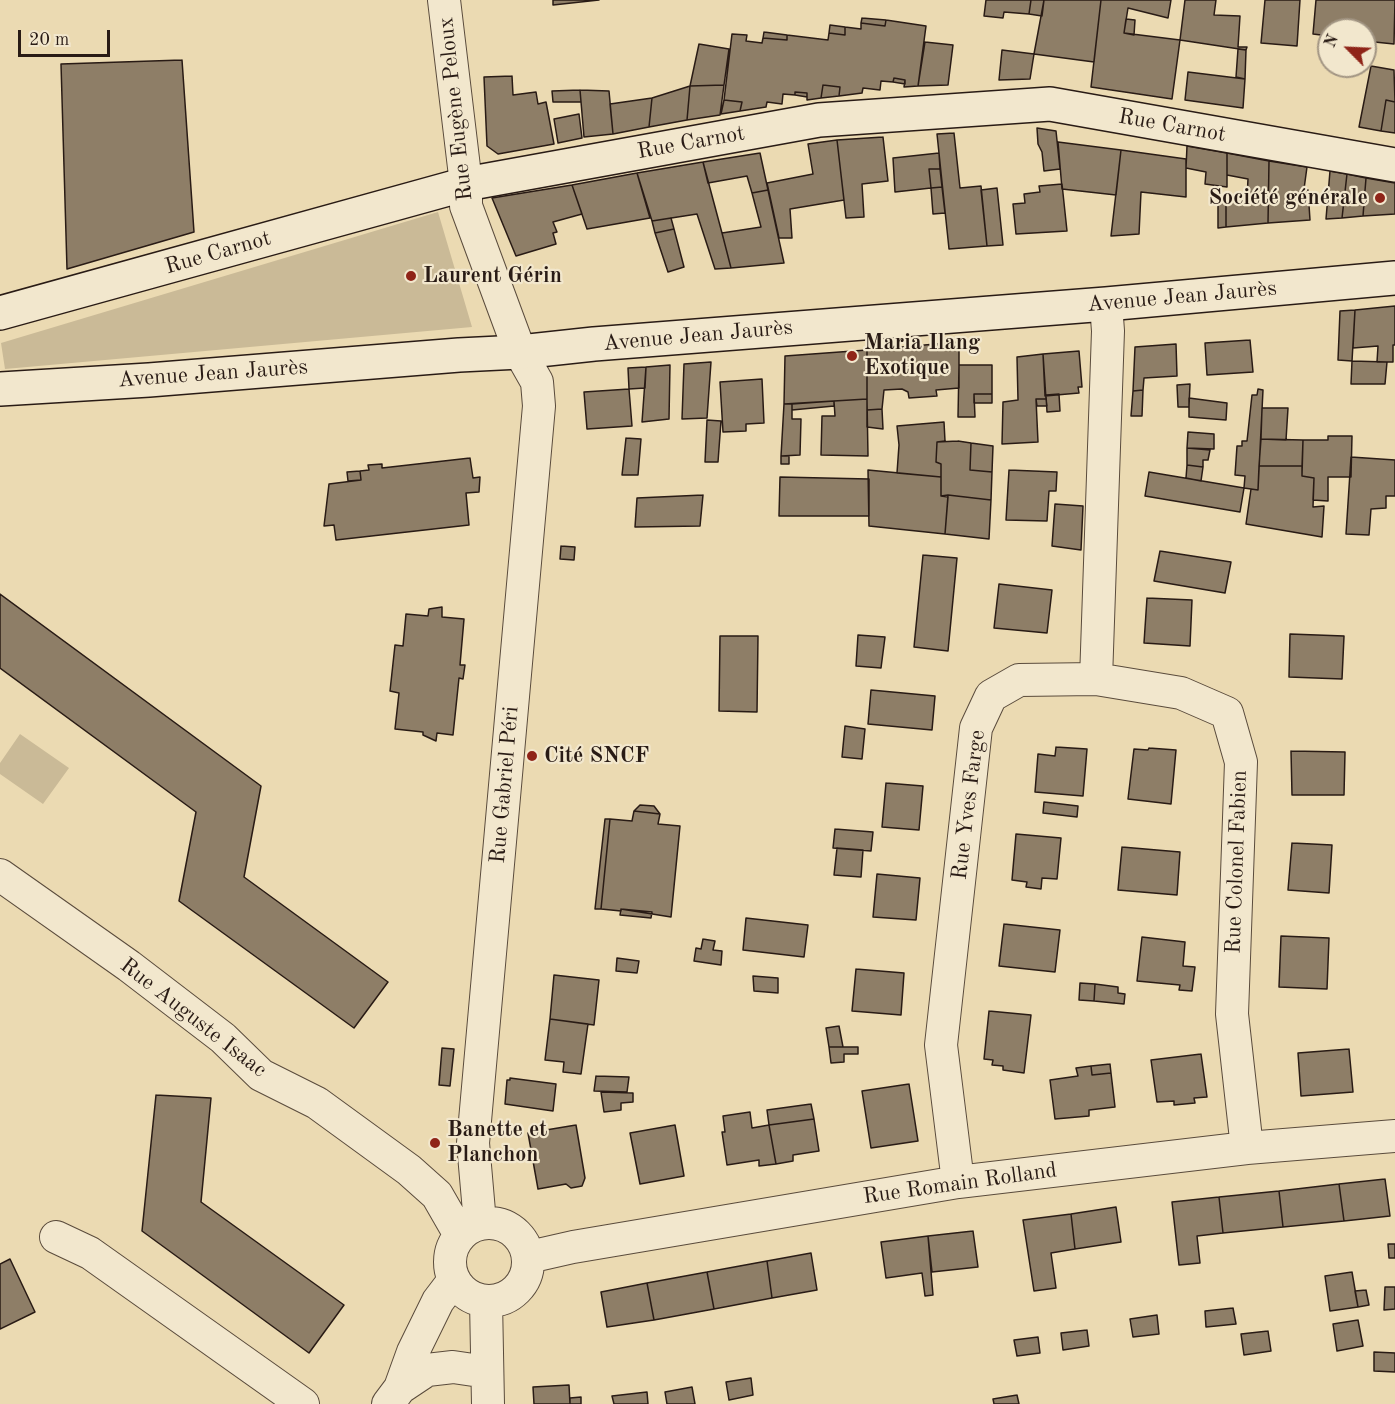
<!DOCTYPE html>
<html>
<head>
<meta charset="utf-8">
<style>
	body { margin:0 }
	#map { position:relative; width:1395px; height:1404px; overflow:hidden; background:#ebdab2; font-family:"Old Standard TT",serif }
	canvas { display:block }
	.north { position:absolute; left:1317px; top:18px; width:60px; height:60px; box-sizing:border-box; background:#f2e7cd; border:2px solid #a29583; border-radius:50%; rotate:294deg; font-size:16px; font-weight:700; line-height:24px; text-align:center; color:#291b15 }
	.north::after { content:''; display:block; margin:auto; width:21px; height:27px; background:#8f2418; clip-path:polygon(50% 0,100% 100%,50% 72%,0 100%) }
	.scale { position:absolute; left:18px; top:30px; width:92px; height:27px; box-sizing:border-box; border:3px solid #291b15; border-top:0; padding-left:8px; font-size:18px; line-height:21px; white-space:nowrap; color:#291b15; -webkit-text-stroke:4px #f2e7cd; paint-order:stroke }
</style>
</head>
<body>
<div id="map">
<canvas width="1395" height="1404"></canvas>
<div class="north">N</div>
<div class="scale">20 m</div>
</div>
<script>
const ctx = document.querySelector('canvas').getContext('2d');
ctx.lineJoin = 'round';
function paint(path, color) {
  ctx.fillStyle = color;
  ctx.fill(path, 'evenodd');
}
function shape(rows) {
  const path = new Path2D();
  for (const r of rows) {
    if (r.length === 3) {
      path.moveTo(r[0] + r[2], r[1]);
      path.arc(r[0], r[1], r[2], 0, 2 * Math.PI);
      continue;
    }
    path.moveTo(r[0], r[1]);
    for (let i = 2; i < r.length; i += 2) path.lineTo(r[i], r[i + 1]);
  }
  return path;
}
function trace(path, color, width, dash) {
  ctx.strokeStyle = color;
  ctx.lineWidth = width;
  ctx.lineCap = dash ? 'butt' : 'round';
  ctx.setLineDash(dash || []);
  ctx.stroke(path);
}
function write(font, color, halo, rows, align = 'center') {
  ctx.font = font + ' "Old Standard TT",serif';
  ctx.lineWidth = 4.5;
  ctx.setLineDash([]);
  ctx.textBaseline = 'middle';
  ctx.strokeStyle = halo;
  ctx.fillStyle = color;
  for (const [text, x, y, turn = 0] of rows) {
    ctx.save();
    ctx.translate(x, y);
    ctx.rotate((+turn || 0) * Math.PI / 180);
    ctx.textAlign = isNaN(turn) ? turn : align;
    if (halo) ctx.strokeText(text, 0, 0);
    ctx.fillText(text, 0, 0);
    ctx.restore();
  }
}
paint(shape([
	[438,212,472,327,5,369,1,343],
	[20,734,69,768,43,804,0,774,0,763]
]), '#caba97');
const building = shape([
	[553,0,599,0,553,5,553,0],
	[986,0,1031,0,1029,14,1004,12,1003,18,984,16,986,0],
	[1031,0,1044,0,1042,16,1029,14,1031,0],
	[1044,0,1101,0,1094,62,1034,54,1044,0],
	[1101,0,1171,0,1168,18,1128,8,1124,33,1180,40,1172,99,1091,87,1101,0],
	[1185,0,1216,0,1214,15,1240,16,1238,47,1247,47,1246,50,1180,40,1185,0],
	[1265,0,1300,0,1297,46,1261,43,1265,0],
	[1316,0,1395,0,1394,44,1365,41,1365,30,1329,30,1329,36,1313,34,1316,0],
	[862,18,886,20,885,26,861,23,862,18],
	[1126,19,1135,20,1134,35,1124,33,1126,19],
	[886,20,926,26,918,86,904,87,905,80,894,78,893,82,881,81,880,90,863,88,862,93,839,96,840,87,823,85,821,98,807,100,807,93,795,92,795,95,783,94,782,104,767,102,766,107,740,111,742,102,724,100,732,34,747,35,746,41,762,43,763,38,787,40,787,35,828,40,829,33,845,35,845,27,861,29,861,23,885,26,886,20],
	[830,25,845,27,845,35,829,33,830,25],
	[764,32,787,35,787,40,763,38,764,32],
	[925,42,953,45,948,85,918,86,925,42],
	[699,44,729,49,724,85,690,86,699,44],
	[1238,49,1246,50,1245,79,1236,77,1238,49],
	[1002,50,1034,54,1030,79,999,80,1002,50],
	[182,60,194,232,67,269,61,64,182,60],
	[1371,66,1394,70,1395,102,1386,100,1381,131,1359,127,1371,66],
	[1188,72,1245,79,1243,108,1185,100,1188,72],
	[512,76,513,95,536,92,538,104,546,102,554,144,498,154,487,146,484,77,512,76],
	[894,78,905,80,905,84,893,82,894,78],
	[724,85,720,115,687,120,690,86,724,85],
	[823,85,840,87,839,96,821,98,823,85],
	[690,86,687,120,649,127,652,98,690,86],
	[580,90,609,91,613,134,584,137,580,90],
	[580,90,581,102,553,102,552,91,580,90],
	[795,92,807,93,807,97,795,95,795,92],
	[652,98,649,127,613,134,610,104,652,98],
	[724,100,742,102,740,111,721,114,724,100],
	[1386,100,1395,102,1395,133,1381,131,1386,100],
	[579,114,582,138,558,143,554,119,579,114],
	[1037,128,1056,131,1060,169,1044,171,1042,152,1038,144,1037,128],
	[954,133,960,188,981,186,987,246,949,249,937,134,954,133],
	[883,137,888,181,862,184,864,217,846,218,837,140,883,137],
	[837,140,844,200,790,209,792,238,779,238,767,183,813,174,808,144,837,140],
	[1058,142,1121,150,1116,195,1062,189,1058,142],
	[1187,146,1227,153,1227,187,1205,184,1206,172,1186,168,1187,146],
	[1121,150,1186,159,1186,197,1141,192,1139,234,1111,236,1121,150],
	[760,153,768,190,752,193,747,176,708,183,703,162,760,153],
	[939,153,940,169,929,169,931,188,895,192,893,158,939,153],
	[1227,153,1269,161,1268,223,1226,227,1226,201,1237,202,1238,198,1247,198,1248,179,1227,175,1227,153],
	[1269,161,1307,167,1304,189,1308,190,1310,220,1268,223,1269,161],
	[703,162,722,233,731,268,715,269,697,214,652,221,637,173,703,162],
	[929,169,940,169,942,187,931,188,929,169],
	[1330,171,1347,174,1342,218,1326,219,1330,171],
	[637,173,650,218,587,229,572,185,637,173],
	[1347,174,1366,178,1363,216,1342,218,1347,174],
	[1366,178,1395,183,1395,214,1363,216,1366,178],
	[1062,184,1067,231,1016,234,1013,204,1025,203,1024,194,1040,192,1039,186,1062,184],
	[572,185,582,214,553,222,557,232,553,233,556,244,516,256,492,198,572,185],
	[942,187,945,213,933,214,931,188,942,187],
	[997,188,1003,245,987,246,981,190,997,188],
	[768,190,784,263,731,268,722,233,761,227,752,193,768,190],
	[1218,201,1226,201,1226,227,1218,228,1218,201],
	[671,218,674,229,655,233,652,221,671,218],
	[674,229,684,267,668,272,655,233,674,229],
	[1395,306,1395,345,1393,345,1393,362,1377,362,1378,346,1353,348,1355,310,1395,306],
	[1355,310,1352,361,1338,360,1340,311,1355,310],
	[1250,340,1253,372,1207,375,1205,343,1250,340],
	[959,342,959,388,936,390,937,396,909,398,908,392,902,389,884,390,882,409,867,410,867,350,959,342],
	[1176,344,1177,376,1144,378,1143,390,1133,391,1135,347,1176,344],
	[867,350,867,399,784,404,785,356,867,350],
	[1079,351,1082,387,1078,387,1079,393,1045,396,1043,354,1079,351],
	[1043,354,1046,399,1036,399,1038,442,1002,444,1003,402,1018,400,1017,357,1043,354],
	[1352,361,1387,362,1385,384,1351,384,1352,361],
	[711,362,707,418,682,419,684,364,711,362],
	[670,365,669,419,642,422,646,367,670,365],
	[959,365,992,365,992,394,974,394,975,417,958,417,959,365],
	[646,367,645,388,629,389,628,368,646,367],
	[762,379,764,423,746,424,746,431,723,432,720,382,762,379],
	[1190,384,1189,407,1178,407,1177,385,1190,384],
	[629,389,632,426,587,429,584,392,629,389],
	[1258,389,1263,390,1258,490,1244,488,1245,476,1235,475,1237,446,1242,446,1242,441,1247,441,1252,395,1257,395,1258,389],
	[1143,390,1142,416,1131,416,1133,391,1143,390],
	[974,394,992,394,992,403,974,403,974,394],
	[1059,394,1060,411,1047,412,1046,395,1059,394],
	[1189,398,1227,403,1226,420,1189,417,1189,398],
	[867,399,868,456,821,455,822,416,835,416,834,401,867,399],
	[1036,399,1046,399,1047,406,1037,406,1036,399],
	[834,401,834,406,792,410,792,404,834,401],
	[784,404,792,404,792,419,801,419,800,455,781,456,784,404],
	[1262,408,1288,408,1286,440,1261,439,1262,408],
	[882,409,883,429,867,427,867,410,882,409],
	[707,420,721,421,718,462,705,462,707,420],
	[944,422,945,441,937,442,936,462,941,464,941,477,897,473,899,445,897,426,944,422],
	[1188,432,1214,434,1214,449,1187,448,1188,432],
	[1328,436,1352,436,1351,477,1328,477,1328,501,1313,500,1314,478,1302,476,1303,440,1328,440,1328,436],
	[626,438,641,439,638,475,622,475,626,438],
	[1261,439,1303,440,1302,466,1259,466,1261,439],
	[958,441,971,443,970,470,992,472,991,500,948,495,941,496,941,464,936,462,937,442,958,441],
	[971,443,993,446,992,472,970,470,971,443],
	[1187,448,1210,450,1208,460,1203,460,1203,467,1187,465,1187,448],
	[781,456,789,456,789,464,781,464,781,456],
	[1351,457,1395,460,1395,496,1386,496,1386,508,1371,509,1369,535,1346,534,1351,457],
	[470,458,473,478,480,477,479,492,466,493,469,525,336,540,334,525,324,526,329,484,361,480,360,471,369,470,368,465,382,464,382,468,470,458],
	[1187,465,1203,467,1201,481,1186,478,1187,465],
	[1259,466,1302,466,1302,476,1314,478,1313,507,1324,506,1322,537,1246,524,1251,489,1258,490,1259,466],
	[868,470,941,477,941,496,948,497,945,534,869,526,868,470],
	[1009,470,1057,472,1056,491,1049,491,1047,521,1006,520,1009,470],
	[360,471,361,480,348,481,347,472,360,471],
	[1149,472,1244,488,1240,512,1145,496,1149,472],
	[780,477,869,479,869,516,779,516,780,477],
	[703,495,700,526,635,527,637,498,703,495],
	[948,495,991,500,989,539,945,534,948,495],
	[1055,504,1083,506,1081,550,1052,546,1055,504],
	[561,546,575,547,574,560,560,559,561,546],
	[1160,551,1231,562,1225,593,1154,581,1160,551],
	[923,555,957,558,948,651,914,647,923,555],
	[999,584,1052,590,1047,633,994,628,999,584],
	[0,594,261,786,244,877,388,982,354,1028,179,901,196,812,0,668,0,594],
	[1147,598,1192,600,1190,646,1144,643,1147,598],
	[442,607,442,617,464,619,460,665,465,665,463,679,459,678,453,735,437,733,436,741,423,735,423,732,395,729,399,693,390,691,395,645,403,646,406,614,428,616,429,609,442,607],
	[1290,634,1344,636,1342,679,1289,677,1290,634],
	[858,635,885,637,881,668,856,666,858,635],
	[720,636,758,636,757,712,719,711,720,636],
	[871,690,935,696,932,730,868,724,871,690],
	[845,726,865,729,862,759,842,757,845,726],
	[1056,747,1087,749,1083,796,1035,792,1038,754,1055,756,1056,747],
	[1149,748,1176,750,1171,804,1128,799,1134,749,1148,750,1149,748],
	[1291,751,1345,752,1344,795,1292,795,1291,751],
	[886,783,923,786,919,830,882,827,886,783],
	[1044,802,1078,806,1077,817,1043,813,1044,802],
	[640,805,654,806,660,814,634,811,640,805],
	[634,811,660,814,658,824,680,826,671,917,621,909,621,911,601,909,610,819,632,821,634,811],
	[605,819,610,819,601,909,595,909,605,819],
	[835,829,873,832,871,851,833,848,835,829],
	[1016,834,1061,838,1057,879,1042,878,1041,889,1026,887,1027,882,1012,880,1016,834],
	[1292,843,1332,845,1329,893,1288,890,1292,843],
	[1122,847,1180,852,1177,895,1118,890,1122,847],
	[837,848,863,850,861,877,834,875,837,848],
	[877,874,920,878,916,920,873,917,877,874],
	[621,909,652,912,651,918,620,915,621,909],
	[746,918,808,925,804,957,743,950,746,918],
	[1004,924,1060,930,1055,972,999,966,1004,924],
	[1281,936,1329,938,1327,989,1279,987,1281,936],
	[1142,937,1185,942,1183,966,1195,967,1192,991,1179,990,1180,985,1137,981,1142,937],
	[703,939,715,941,713,950,722,951,721,965,694,961,696,948,701,949,703,939],
	[617,958,639,961,637,973,616,971,617,958],
	[856,969,904,973,901,1015,852,1011,856,969],
	[554,975,599,980,594,1025,550,1019,554,975],
	[753,976,778,978,778,993,754,991,753,976],
	[1080,983,1095,984,1094,1001,1079,1000,1080,983],
	[1095,984,1118,987,1118,993,1125,994,1124,1004,1094,1001,1095,984],
	[989,1011,1031,1015,1024,1073,1003,1070,1003,1066,992,1065,993,1060,984,1059,989,1011],
	[550,1019,588,1024,581,1074,563,1072,564,1062,545,1060,550,1019],
	[839,1026,843,1047,829,1047,826,1028,839,1026],
	[829,1047,858,1047,858,1054,844,1054,844,1062,831,1063,829,1047],
	[442,1048,454,1049,450,1086,439,1085,442,1048],
	[1349,1049,1353,1092,1301,1096,1298,1053,1349,1049],
	[1201,1054,1207,1097,1194,1098,1195,1103,1174,1105,1174,1101,1157,1102,1151,1060,1201,1054],
	[1110,1064,1111,1073,1092,1075,1091,1066,1110,1064],
	[1091,1066,1092,1075,1111,1073,1115,1107,1089,1110,1089,1116,1055,1119,1050,1080,1078,1076,1076,1068,1091,1066],
	[596,1076,629,1077,627,1092,594,1091,596,1076],
	[510,1078,556,1084,553,1111,505,1104,507,1080,510,1080,510,1078],
	[909,1084,918,1141,871,1148,862,1091,909,1084],
	[601,1092,633,1093,633,1102,621,1103,621,1110,604,1112,601,1092],
	[156,1095,211,1098,201,1202,344,1305,309,1353,142,1231,156,1095],
	[811,1104,814,1119,769,1125,767,1110,811,1104],
	[750,1112,752,1128,769,1125,776,1164,759,1166,759,1160,727,1165,722,1132,725,1132,723,1116,750,1112],
	[814,1119,819,1151,793,1155,793,1161,776,1164,769,1125,814,1119],
	[576,1125,585,1178,582,1186,571,1188,566,1184,538,1189,528,1133,576,1125],
	[675,1125,684,1176,640,1184,630,1133,675,1125],
	[1385,1179,1390,1216,1344,1221,1339,1184,1385,1179],
	[1339,1184,1344,1221,1283,1227,1279,1191,1339,1184],
	[1279,1191,1283,1227,1223,1233,1219,1197,1279,1191],
	[1219,1197,1223,1233,1197,1236,1200,1263,1179,1265,1172,1202,1219,1197],
	[1116,1207,1121,1242,1075,1249,1071,1214,1116,1207],
	[1071,1214,1075,1249,1051,1253,1056,1288,1034,1291,1023,1220,1071,1214],
	[973,1231,978,1267,932,1272,928,1236,973,1231],
	[928,1236,933,1295,925,1296,922,1273,886,1278,881,1242,928,1236],
	[1388,1244,1395,1244,1395,1258,1389,1258,1388,1244],
	[811,1253,817,1290,772,1298,767,1261,811,1253],
	[10,1259,35,1312,0,1329,0,1264,10,1259],
	[767,1261,772,1298,714,1309,707,1272,767,1261],
	[707,1272,714,1309,654,1320,647,1283,707,1272],
	[1352,1272,1358,1307,1330,1311,1325,1276,1352,1272],
	[647,1283,654,1320,607,1327,601,1292,647,1283],
	[1385,1287,1395,1287,1395,1309,1384,1310,1385,1287],
	[1366,1290,1369,1305,1358,1307,1355,1291,1366,1290],
	[1233,1308,1236,1324,1206,1327,1205,1311,1233,1308],
	[1157,1315,1159,1334,1133,1337,1130,1319,1157,1315],
	[1358,1320,1363,1346,1337,1351,1333,1324,1358,1320],
	[1087,1330,1089,1346,1063,1350,1061,1333,1087,1330],
	[1268,1331,1271,1351,1244,1355,1241,1334,1268,1331],
	[1038,1337,1040,1353,1017,1356,1014,1340,1038,1337],
	[1374,1352,1395,1353,1395,1372,1374,1371,1374,1352],
	[751,1378,753,1395,729,1400,726,1382,751,1378],
	[569,1385,570,1404,534,1404,533,1387,569,1385],
	[692,1387,695,1404,667,1404,665,1392,692,1387],
	[647,1392,648,1404,614,1404,612,1396,647,1392],
	[1017,1395,1019,1404,994,1404,993,1399,1017,1395],
	[581,1397,581,1404,570,1404,570,1398,581,1397]
]);
paint(building, '#8e7e67');
trace(building, '#291b15', 1.5);
const street = shape([
	[444,0,466,184,466,206,520,352,537,382,539,406,473,1143,480,1223],
	[1096,679,1108,331,1106,304],
	[0,875,129,966,223,1038,261,1075,317,1103,409,1170,437,1195,460,1235],
	[958,1182,941,1045,976,728,991,696,1019,680,1096,679,1181,693,1227,713,1241,762,1232,1014,1247,1148],
	[489,1262,39],
	[56,1237,90,1253,303,1404],
	[529,1257,573,1247,958,1182,1247,1148,1395,1136],
	[486,1301,488,1404],
	[400,1388,427,1370,453,1367,487,1372],
	[388,1404,400,1388,413,1352,438,1301,454,1280]
]);
const secondary = shape([
	[0,313,466,184,819,120,1050,104,1395,165],
	[0,389,149,380,459,355,520,352,594,344,1106,304,1395,278]
]);
trace(street, '#5a4b3c', 34);
trace(secondary, '#291b15', 36);
trace(street, '#f2e7cd', 32);
trace(secondary, '#f2e7cd', 33);
for (const [x, y, r, color] of [
	[1380,198,6,"#8f2418"],
	[411,276,6,"#8f2418"],
	[852,356,6,"#8f2418"],
	[532,756,6,"#8f2418"],
	[435,1143,6,"#8f2418"]
]) {
  const dot = new Path2D();
  dot.arc(x, y, r, 0, 2 * Math.PI);
  ctx.fillStyle = color;
  ctx.fill(dot);
  trace(dot, '#f2e7cd', 2);
}
write('22px', '#291b15', '#f2e7cd', [
	["Rue Eugène Peloux",456,109,-96],
	["Rue Carnot",1172,126,10],
	["Rue Carnot",691,143,-10],
	["Rue Carnot",218,253,-16],
	["Avenue Jean Jaurès",1182,297,-5],
	["Avenue Jean Jaurès",698,336,-5],
	["Avenue Jean Jaurès",213,374,-4],
	["Rue Gabriel Péri",505,785,-85],
	["Rue Yves Farge",969,805,-83],
	["Rue Colonel Fabien",1237,862,-88],
	["Rue Auguste Isaac",193,1018,38],
	["Rue Romain Rolland",960,1184,-8]
]);
write('bold 22px', '#291b15', '#f2e7cd', [
	["Société générale",1368,198,"right"],
	["Laurent Gérin",423,276],
	["Maria Ilang",864,343],
	["Exotique",864,368],
	["Cité SNCF",544,756],
	["Banette et",447,1130],
	["Planchon",447,1155]
], 'left');
</script>
</body>
</html>
